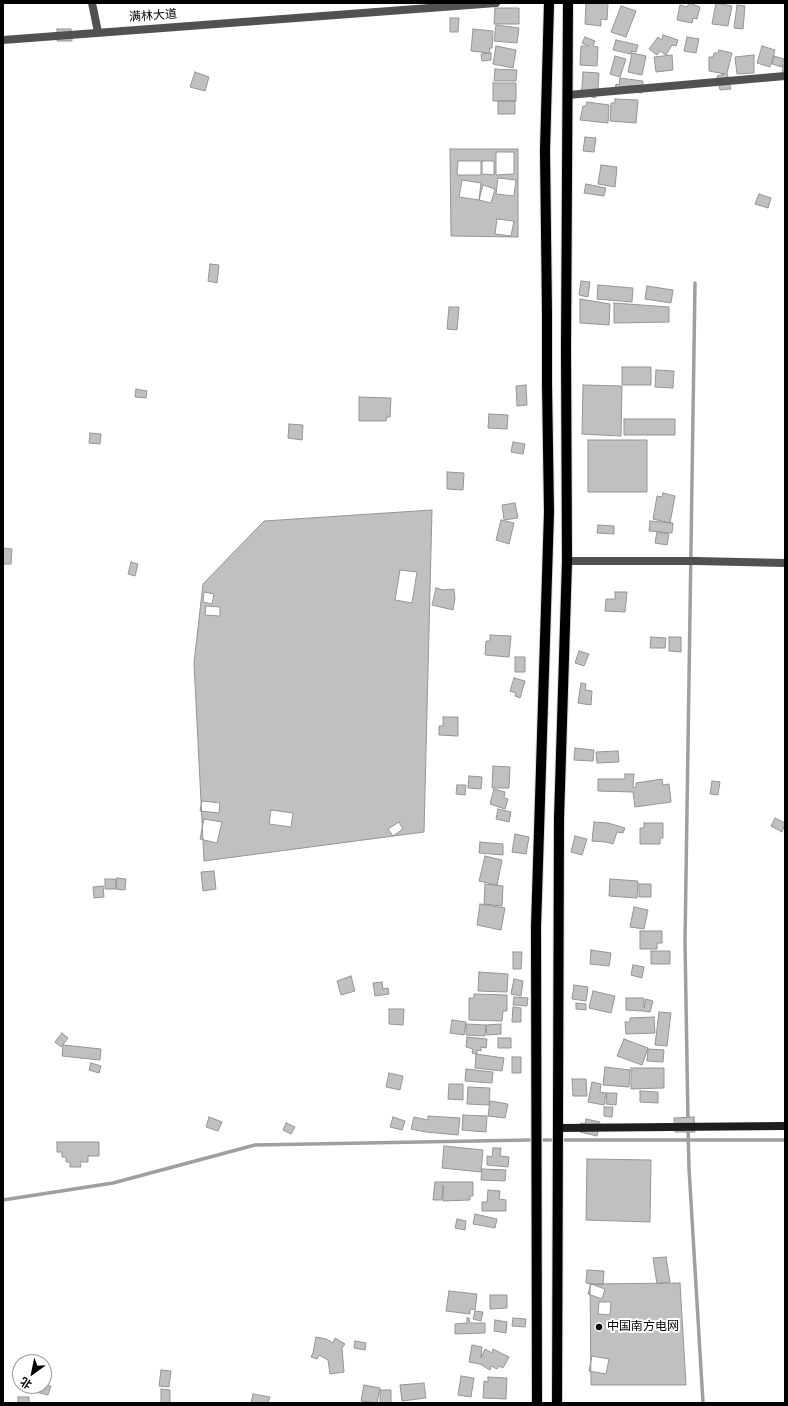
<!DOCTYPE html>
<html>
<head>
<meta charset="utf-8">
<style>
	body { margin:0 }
	#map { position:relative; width:788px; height:1406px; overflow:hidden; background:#fff; font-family:"PT Sans","Noto Sans SC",sans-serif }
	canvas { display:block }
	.frame { position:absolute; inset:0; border:4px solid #000; pointer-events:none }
	.north { position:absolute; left:12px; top:1354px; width:40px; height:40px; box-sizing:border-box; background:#fff; border:1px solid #999; border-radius:50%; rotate:213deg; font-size:11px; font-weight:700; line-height:16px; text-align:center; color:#000 }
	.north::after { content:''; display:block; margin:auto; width:14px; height:18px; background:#000; clip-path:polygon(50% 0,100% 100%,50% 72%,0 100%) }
</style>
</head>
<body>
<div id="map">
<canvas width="788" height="1406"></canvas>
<div class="frame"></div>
<div class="north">北</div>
</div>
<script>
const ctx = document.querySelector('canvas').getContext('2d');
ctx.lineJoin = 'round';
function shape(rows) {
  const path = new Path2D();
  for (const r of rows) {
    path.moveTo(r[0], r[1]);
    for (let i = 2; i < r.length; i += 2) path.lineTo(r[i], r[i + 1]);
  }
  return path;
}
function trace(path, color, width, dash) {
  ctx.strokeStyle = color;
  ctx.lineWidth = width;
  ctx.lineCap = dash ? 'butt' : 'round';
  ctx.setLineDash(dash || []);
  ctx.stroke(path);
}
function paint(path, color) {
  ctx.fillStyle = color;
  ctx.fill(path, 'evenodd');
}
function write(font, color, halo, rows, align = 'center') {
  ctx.font = font + ' "PT Sans","Noto Sans SC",sans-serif';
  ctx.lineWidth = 4;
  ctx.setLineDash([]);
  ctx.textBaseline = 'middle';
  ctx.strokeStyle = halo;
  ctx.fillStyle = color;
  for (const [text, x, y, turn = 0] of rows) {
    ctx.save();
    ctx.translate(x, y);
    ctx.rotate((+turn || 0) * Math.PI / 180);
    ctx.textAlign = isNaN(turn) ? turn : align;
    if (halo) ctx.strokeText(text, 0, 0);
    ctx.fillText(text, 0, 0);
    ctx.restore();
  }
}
trace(shape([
	[688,1122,685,942,695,283],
	[688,1128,689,1168,703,1403],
	[544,1140,551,1140],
	[565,1140,785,1140],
	[3,1200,113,1183,255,1145,530,1140]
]), '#9f9f9f', 3.5);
const building = shape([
	[586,3,608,3,607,20,601,19,601,26,585,24,586,3],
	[689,3,700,7,697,19,693,18,692,23,677,20,680,5,687,7,689,3],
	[716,3,732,6,728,26,712,24,716,3],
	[737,5,745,6,743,29,734,28,737,5],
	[621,6,636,11,626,37,611,32,621,6],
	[495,8,519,8,519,24,494,24,495,8],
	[450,18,459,18,458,32,450,32,450,18],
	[496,25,519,28,517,43,494,41,496,25],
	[57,29,71,29,72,41,57,41,57,29],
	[473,29,493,31,492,48,490,48,489,53,471,51,473,29],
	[663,35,678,40,676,46,672,45,666,55,660,51,657,55,649,49,658,37,662,40,663,35],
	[585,37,595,41,593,46,598,47,597,66,580,65,581,46,589,46,582,43,585,37],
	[687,37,699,39,696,53,684,51,687,37],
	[616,40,638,45,636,52,631,51,631,54,613,50,616,40],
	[496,46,516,50,513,68,493,64,496,46],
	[762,46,775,50,770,67,757,63,762,46],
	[719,50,732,53,727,73,731,89,720,90,717,76,725,74,709,71,709,57,713,57,714,53,718,53,719,50],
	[491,53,491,60,482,61,481,54,491,53],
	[632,53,646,56,642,75,628,72,632,53],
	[672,55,673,70,656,72,654,57,672,55],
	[754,55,754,73,737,74,735,57,754,55],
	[615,56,626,59,620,77,610,74,615,56],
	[774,56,784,59,782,67,772,64,774,56],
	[785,61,785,72,782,71,785,61],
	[495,69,517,70,516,81,494,81,495,69],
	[195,72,209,77,205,91,190,87,195,72],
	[583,72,599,73,598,88,595,98,580,93,582,87,583,72],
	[620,78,643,81,642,93,615,90,616,84,619,85,620,78],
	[493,83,516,83,516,101,493,101,493,83],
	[615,99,638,100,636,123,610,121,611,103,615,103,615,99],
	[498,101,515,101,515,114,498,114,498,101],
	[587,102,609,105,608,123,580,120,583,106,586,106,587,102],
	[585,137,596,138,594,152,583,151,585,137],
	[450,149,518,149,518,237,451,236,450,149],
	[496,152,514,152,514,174,496,175,496,152],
	[458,161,481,161,481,175,457,175,458,161],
	[482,161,494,161,494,175,482,174,482,161],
	[601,165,617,167,615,187,598,184,601,165],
	[498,178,516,180,514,196,496,194,498,178],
	[462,180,481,183,479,200,459,197,462,180],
	[586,184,606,188,604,196,584,193,586,184],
	[483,185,495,189,491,203,479,200,483,185],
	[759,194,771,198,768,208,755,204,759,194],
	[497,219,514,221,511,236,495,234,497,219],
	[210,264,219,265,217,283,208,281,210,264],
	[581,281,590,282,588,297,579,295,581,281],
	[598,285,633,288,632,302,597,299,598,285],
	[647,286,673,290,671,303,645,299,647,286],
	[580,299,610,304,609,325,580,323,580,299],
	[614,303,669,307,669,322,614,323,614,303],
	[449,307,459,307,457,330,447,329,449,307],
	[622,367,651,367,651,385,622,385,622,367],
	[656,370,674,371,673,388,655,387,656,370],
	[526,385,527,405,517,406,516,386,526,385],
	[583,385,622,386,621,436,582,434,583,385],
	[136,389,147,391,146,398,135,397,136,389],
	[359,397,391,398,390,417,387,417,386,421,359,421,359,397],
	[489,414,508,415,507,429,488,428,489,414],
	[624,419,675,419,675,435,624,435,624,419],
	[289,424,303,425,302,440,288,438,289,424],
	[90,433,101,434,100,444,89,443,90,433],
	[588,440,647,440,647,492,588,492,588,440],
	[513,442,525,444,523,454,511,452,513,442],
	[447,472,464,473,463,490,447,489,447,472],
	[663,493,675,496,670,523,653,519,657,496,662,497,663,493],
	[515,503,518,518,504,520,502,505,515,503],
	[432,510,424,832,204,861,194,663,203,584,264,521,432,510],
	[501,520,514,523,509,544,496,540,501,520],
	[650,521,673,523,672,533,649,531,650,521],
	[598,525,614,526,614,534,597,533,598,525],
	[657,532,669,534,667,545,655,543,657,532],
	[3,548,12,549,11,564,3,564,3,548],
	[131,562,138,564,135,576,128,574,131,562],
	[400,570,417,572,412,603,395,600,400,570],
	[436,588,443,590,454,589,455,598,453,610,432,605,436,588],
	[204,592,214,594,212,604,203,602,204,592],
	[615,592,627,592,625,612,605,611,606,599,615,599,615,592],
	[206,606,220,607,220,616,205,615,206,606],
	[490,635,511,636,509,657,485,655,486,641,490,641,490,635],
	[651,637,666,638,665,648,650,648,651,637],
	[669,637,681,637,681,652,669,651,669,637],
	[579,651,589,654,584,666,575,663,579,651],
	[515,657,525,657,525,672,515,672,515,657],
	[514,678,525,681,520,698,515,696,516,693,510,691,514,678],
	[581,683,586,684,585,690,592,691,591,705,578,703,581,683],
	[443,717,458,717,458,736,439,735,439,726,443,726,443,717],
	[575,748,594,750,593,761,574,760,575,748],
	[618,751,619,762,597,763,596,752,618,751],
	[493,766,510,767,509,788,492,788,493,766],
	[625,774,634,774,633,788,636,787,636,783,662,779,663,785,669,784,671,802,635,807,633,792,598,791,598,779,625,779,625,774],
	[469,776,482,777,481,789,468,788,469,776],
	[712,781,720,782,718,795,710,794,712,781],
	[457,785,466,785,465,795,456,794,457,785],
	[494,789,505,792,504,798,508,799,505,809,490,804,494,789],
	[202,801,220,803,219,813,200,811,202,801],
	[498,809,511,812,509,822,496,819,498,809],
	[271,810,293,813,291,827,269,824,271,810],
	[775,818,785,823,782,832,771,826,775,818],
	[204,819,222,822,217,843,200,839,204,819],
	[399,822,403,829,393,836,388,829,399,822],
	[594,822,608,823,625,828,623,833,617,832,613,844,606,842,592,841,594,822],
	[644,823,663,823,663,838,660,838,660,844,640,844,640,828,644,828,644,823],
	[515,834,529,837,526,854,512,852,515,834],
	[575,836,587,839,582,855,571,852,575,836],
	[480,842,503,844,503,855,479,853,480,842],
	[485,856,502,860,497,885,479,881,485,856],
	[214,871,216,889,203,891,201,872,214,871],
	[117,878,126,879,125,890,116,889,117,878],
	[105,879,116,879,116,889,105,889,105,879],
	[610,879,638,881,637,898,609,896,610,879],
	[485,884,503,886,502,906,484,904,485,884],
	[639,884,651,884,651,897,639,897,639,884],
	[103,886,104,897,94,898,93,887,103,886],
	[480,904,505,908,501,930,477,925,480,904],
	[634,907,648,910,644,929,630,927,634,907],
	[640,931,662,931,662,943,657,943,657,949,640,949,640,931],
	[591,950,611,953,609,966,590,964,591,950],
	[651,951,670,951,670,964,651,964,651,951],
	[513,952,522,952,521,969,513,969,513,952],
	[633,965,644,967,642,978,631,975,633,965],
	[479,972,508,974,507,992,478,991,479,972],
	[351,976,355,991,341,995,337,981,351,976],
	[514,979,523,981,521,996,511,994,514,979],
	[382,982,383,989,388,988,389,994,375,996,373,983,382,982],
	[574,985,588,987,586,1001,572,999,574,985],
	[593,991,615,996,611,1013,589,1008,593,991],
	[474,994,507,995,507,1011,503,1011,502,1021,469,1020,469,998,474,998,474,994],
	[514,997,528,998,527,1006,513,1005,514,997],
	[626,998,644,998,644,1008,646,999,653,1001,650,1012,643,1011,626,1010,626,998],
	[576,1003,586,1004,586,1010,576,1009,576,1003],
	[513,1007,521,1008,521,1022,512,1022,513,1007],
	[389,1009,404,1009,403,1025,389,1024,389,1009],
	[659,1012,671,1013,667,1046,655,1045,659,1012],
	[654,1017,655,1033,626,1034,625,1022,630,1022,630,1018,654,1017],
	[452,1020,466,1022,464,1035,450,1033,452,1020],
	[466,1024,486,1025,485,1036,466,1035,466,1024],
	[501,1024,501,1034,487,1035,486,1025,501,1024],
	[62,1033,68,1038,61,1047,55,1042,62,1033],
	[467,1037,487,1039,486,1048,481,1047,481,1051,477,1050,477,1054,472,1053,473,1049,466,1047,467,1037],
	[498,1038,511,1038,511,1048,498,1048,498,1038],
	[624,1039,648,1048,642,1065,617,1056,624,1039],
	[63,1045,101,1049,100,1060,62,1056,63,1045],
	[648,1049,664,1050,663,1062,647,1061,648,1049],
	[476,1054,504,1058,502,1071,475,1068,476,1054],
	[512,1057,521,1057,521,1073,512,1073,512,1057],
	[91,1063,101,1066,99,1073,89,1070,91,1063],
	[605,1067,630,1070,629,1087,603,1085,605,1067],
	[631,1068,664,1068,664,1088,631,1089,631,1068],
	[466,1069,493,1072,492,1083,465,1081,466,1069],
	[389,1073,403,1076,400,1090,386,1087,389,1073],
	[572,1079,586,1079,587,1096,573,1096,572,1079],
	[592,1082,601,1084,600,1092,606,1093,604,1105,588,1102,592,1082],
	[449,1084,463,1084,463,1100,448,1099,449,1084],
	[468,1087,490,1088,489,1105,467,1104,468,1087],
	[640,1091,658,1092,658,1103,640,1102,640,1091],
	[607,1093,617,1093,616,1105,606,1104,607,1093],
	[490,1101,508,1104,505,1118,488,1116,490,1101],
	[604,1107,613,1107,612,1117,604,1116,604,1107],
	[463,1115,487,1116,486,1132,462,1130,463,1115],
	[428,1116,460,1118,458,1135,426,1132,411,1129,414,1117,428,1120,428,1116],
	[209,1117,222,1122,218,1131,206,1127,209,1117],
	[393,1117,405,1121,402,1130,390,1127,393,1117],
	[694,1117,695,1132,675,1132,674,1118,694,1117],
	[586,1119,600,1122,597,1136,580,1132,581,1123,585,1124,586,1119],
	[286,1123,295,1127,291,1134,283,1130,286,1123],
	[57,1142,99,1142,99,1156,88,1156,88,1162,80,1162,81,1167,70,1167,70,1162,66,1162,66,1157,62,1157,62,1152,57,1152,57,1142],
	[444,1146,483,1150,481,1172,442,1168,444,1146],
	[493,1148,501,1148,500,1156,509,1157,508,1167,487,1165,487,1156,492,1157,493,1148],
	[587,1159,651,1160,650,1222,586,1220,587,1159],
	[482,1169,506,1170,505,1181,481,1180,482,1169],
	[435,1182,473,1182,473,1196,470,1196,470,1200,443,1201,443,1185,442,1200,433,1200,435,1182],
	[488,1190,500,1191,499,1199,506,1200,506,1211,482,1211,482,1202,487,1202,488,1190],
	[475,1214,497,1219,495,1228,473,1224,475,1214],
	[457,1219,466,1221,465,1230,455,1228,457,1219],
	[666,1257,670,1282,657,1284,653,1258,666,1257],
	[587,1270,604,1271,603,1285,586,1283,587,1270],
	[680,1283,686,1385,591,1385,590,1284,680,1283],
	[591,1284,605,1289,602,1299,588,1294,591,1284],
	[449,1291,477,1294,475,1310,470,1309,470,1314,446,1311,449,1291],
	[490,1295,507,1295,507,1308,490,1309,490,1295],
	[599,1302,611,1302,610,1315,598,1314,599,1302],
	[475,1311,483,1312,481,1321,473,1319,475,1311],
	[467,1318,469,1318,470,1323,485,1323,485,1333,455,1334,455,1324,467,1323,467,1318],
	[513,1318,526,1319,525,1327,512,1326,513,1318],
	[495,1320,507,1322,506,1333,494,1331,495,1320],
	[316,1337,326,1339,333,1343,335,1338,345,1344,342,1348,344,1372,330,1374,328,1360,319,1355,317,1359,311,1357,313,1353,316,1337],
	[355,1341,366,1343,365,1350,354,1348,355,1341],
	[472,1345,482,1347,481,1358,485,1349,492,1353,493,1349,509,1357,503,1368,499,1366,497,1369,491,1366,490,1370,480,1364,469,1362,472,1345],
	[592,1356,609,1359,606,1374,589,1371,592,1356],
	[161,1370,171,1371,169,1387,159,1386,161,1370],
	[461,1376,474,1378,471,1397,458,1395,461,1376],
	[488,1377,507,1378,506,1399,483,1398,484,1381,488,1382,488,1377],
	[424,1383,426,1398,402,1401,400,1385,424,1383],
	[44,1385,51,1386,48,1395,32,1391,34,1386,44,1386,44,1385],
	[364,1385,380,1388,377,1403,361,1401,364,1385],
	[161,1389,170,1390,170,1403,161,1403,161,1389],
	[380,1390,391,1390,391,1403,380,1403,380,1390],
	[253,1394,270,1397,268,1403,251,1403,253,1394],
	[18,1397,29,1397,29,1403,18,1403,18,1397]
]);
paint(building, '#c0c0c0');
trace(building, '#959595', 1);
const primary = shape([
	[537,1403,536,927,549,512,547,384,547,313,545,151,549,3],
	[557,1403,559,819,567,561,566,348,568,3]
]);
trace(primary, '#dbdbdb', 12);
trace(shape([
	[92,3,98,32],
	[3,40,496,3],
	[568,95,785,76],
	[567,561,696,561,785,563]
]), '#515151', 8);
trace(shape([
	[558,1128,785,1126]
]), '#1e1e1e', 8);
trace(primary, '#000', 10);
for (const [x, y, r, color] of [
	[599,1327,4,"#000"]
]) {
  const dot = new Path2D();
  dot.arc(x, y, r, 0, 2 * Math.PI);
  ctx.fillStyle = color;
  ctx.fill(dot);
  trace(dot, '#fff', 1.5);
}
write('12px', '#000', '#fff', [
	["满林大道",153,16,-4]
]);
write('12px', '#000', '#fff', [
	["中国南方电网",607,1327]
], 'left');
</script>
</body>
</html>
